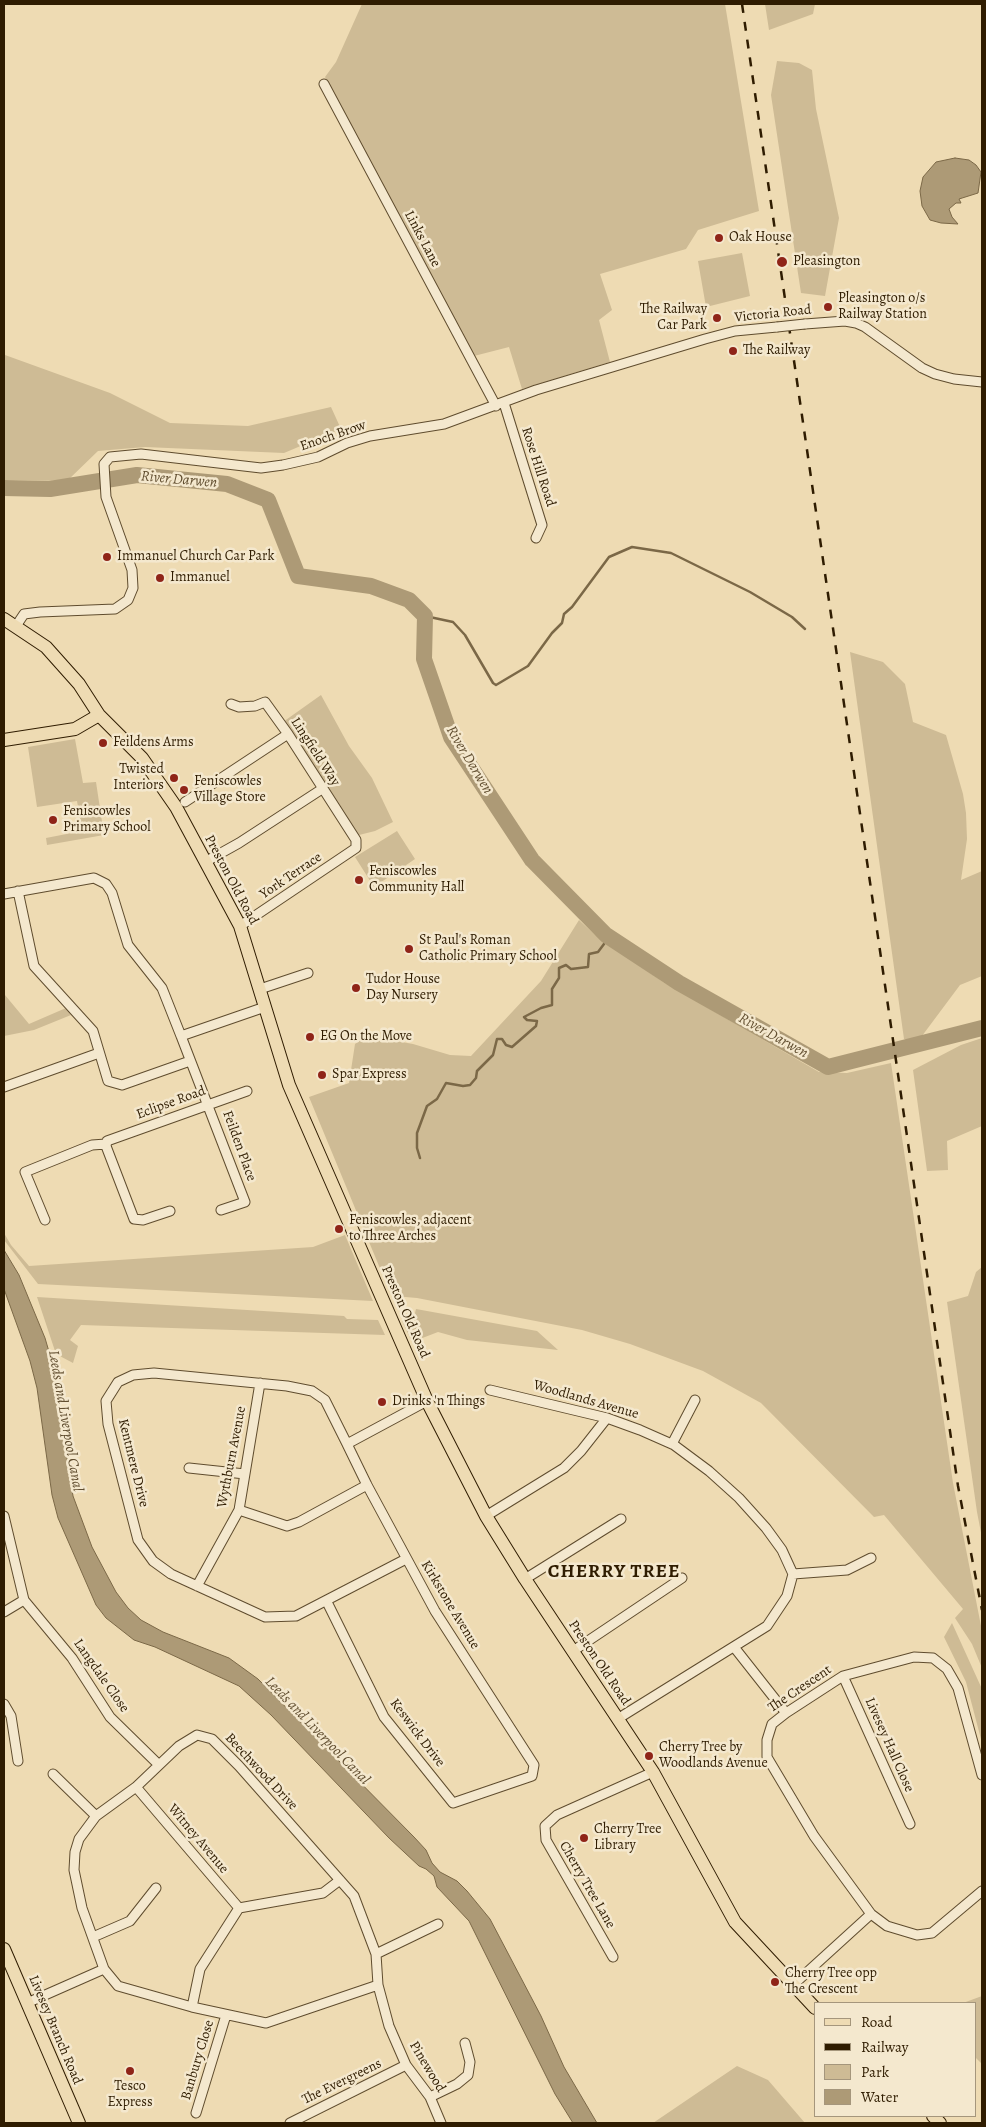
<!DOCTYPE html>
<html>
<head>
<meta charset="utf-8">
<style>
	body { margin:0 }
	#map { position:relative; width:986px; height:2127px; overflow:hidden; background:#eedbb3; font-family:Alegreya,serif }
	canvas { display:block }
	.frame { position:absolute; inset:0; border:5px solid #2f1c01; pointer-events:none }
	.legend { position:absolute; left:814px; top:2002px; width:162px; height:115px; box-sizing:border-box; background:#f4e8ce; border:1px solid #a5967c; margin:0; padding:6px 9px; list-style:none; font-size:15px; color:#2f1c01 }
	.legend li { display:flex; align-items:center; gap:10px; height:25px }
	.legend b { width:25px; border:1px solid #a5967c }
</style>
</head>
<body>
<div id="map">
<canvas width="986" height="2127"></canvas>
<div class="frame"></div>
<ul class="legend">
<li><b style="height:6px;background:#eedbb3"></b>Road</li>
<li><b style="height:6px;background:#2f1c01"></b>Railway</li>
<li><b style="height:14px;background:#cebb95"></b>Park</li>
<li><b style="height:14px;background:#ad9a76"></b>Water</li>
</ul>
</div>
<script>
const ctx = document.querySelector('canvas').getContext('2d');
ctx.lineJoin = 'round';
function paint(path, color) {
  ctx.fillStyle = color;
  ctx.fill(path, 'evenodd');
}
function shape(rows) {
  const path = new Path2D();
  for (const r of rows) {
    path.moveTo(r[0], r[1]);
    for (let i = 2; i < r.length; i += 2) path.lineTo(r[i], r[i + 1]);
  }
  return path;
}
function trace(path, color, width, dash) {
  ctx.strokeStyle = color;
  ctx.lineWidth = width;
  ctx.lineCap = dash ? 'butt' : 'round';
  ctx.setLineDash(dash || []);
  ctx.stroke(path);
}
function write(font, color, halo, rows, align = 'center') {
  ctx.font = font + ' Alegreya,serif';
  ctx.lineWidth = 5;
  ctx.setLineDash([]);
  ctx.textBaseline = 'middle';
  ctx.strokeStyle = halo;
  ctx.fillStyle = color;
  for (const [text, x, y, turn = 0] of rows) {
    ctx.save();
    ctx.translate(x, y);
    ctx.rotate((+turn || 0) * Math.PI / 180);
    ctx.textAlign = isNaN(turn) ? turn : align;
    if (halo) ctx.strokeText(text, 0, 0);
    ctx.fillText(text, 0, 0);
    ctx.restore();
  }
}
paint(shape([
	[362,4,725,4,759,211,698,230,686,249,600,274,612,310,599,320,610,362,522,389,509,347,474,356,325,77,336,62],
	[765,4,815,4,813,14,769,30],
	[777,61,799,63,812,70,816,109,839,218,825,296,801,293,771,95],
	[742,253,750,296,706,307,698,261],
	[5,355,110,393,170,423,248,426,331,407,341,429,284,453,145,447,98,451,67,481,4,480,4,357],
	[850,652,883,662,905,684,913,722,946,735,963,794,966,813,967,839,961,880,982,871,982,976,960,985,919,1040,904,1039],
	[321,695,349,746,372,778,393,822,375,831,359,835,283,722],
	[75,739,83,783,96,782,104,835,47,845,46,838,82,831,77,801,37,807,28,747],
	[397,831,415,859,374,887,355,857],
	[579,920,594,934,663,982,819,1072,847,1073,891,1063,953,1483,982,1631,982,1668,972,1644,955,1618,963,1609,884,1515,874,1517,761,1403,703,1371,630,1344,582,1330,417,1298,394,1296,379,1266,309,1097,349,1083,355,1044,367,1036,413,1044,450,1055,471,1056,541,981],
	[4,995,5,995,29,1024,66,1008,71,1015,34,1030,4,1036],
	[982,1038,982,1126,947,1141,948,1170,927,1171,913,1070,961,1045],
	[4,1233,11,1245,29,1266,313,1247,345,1235,373,1301,38,1284,4,1240],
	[982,1267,982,1538,977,1512,947,1302,968,1296,976,1272],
	[37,1297,344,1316,347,1319,378,1320,385,1335,81,1325,70,1340,78,1346,73,1363,56,1354],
	[416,1309,537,1331,558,1350,467,1340,438,1332,412,1342,402,1321,414,1317],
	[952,1623,982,1689,982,1743,966,1682,944,1637],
	[982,1996,982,2064,975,2057,975,2003,963,2003],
	[737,2066,768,2080,805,2123,653,2123]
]), '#cebb95');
const water = shape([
	[955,158,969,160,976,165,981,172,978,193,959,199,961,203,956,203,949,209,952,217,958,224,941,223,930,220,922,206,920,191,923,177,936,162,955,158],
	[4,1250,19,1275,45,1338,52,1362,73,1496,92,1547,116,1592,128,1608,141,1620,163,1632,229,1658,258,1679,414,1837,426,1850,432,1863,440,1872,457,1881,467,1891,490,1919,541,2016,564,2067,597,2123,573,2123,555,2094,469,1921,437,1887,434,1876,426,1869,419,1866,389,1838,271,1715,239,1686,155,1647,134,1640,106,1618,96,1605,58,1518,52,1495,37,1388,30,1361,4,1289,4,1250]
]);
paint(water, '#ad9a76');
trace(water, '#7b6847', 1);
trace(shape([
	[425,616,453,622,465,635,493,683,496,685,528,666,552,633,562,623,564,614,572,607,609,557,632,547,671,553,750,592,792,617,805,629],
	[420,1158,417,1148,417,1133,420,1125,427,1106,437,1099,446,1083,463,1086,470,1085,476,1078,477,1071,493,1055,497,1039,502,1039,506,1045,512,1047,536,1026,537,1021,527,1020,524,1017,541,1008,552,1005,552,989,559,978,559,968,566,965,571,969,588,967,589,954,598,952,604,944,606,935]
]), '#7b6847', 2.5);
trace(shape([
	[4,488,50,489,137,475,227,484,268,500,298,576,371,586,409,600,425,616,424,659,451,737,532,860,606,935,679,983,828,1067,982,1028]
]), '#ad9a76', 16);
const street = shape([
	[324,84,496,406],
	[805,324,845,321,856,323,865,327,922,368,935,374,954,379,982,382],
	[504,403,542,525,536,538],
	[16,626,24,614,40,612,115,609,128,600,133,588,132,570,106,497,104,464,110,457,141,454,261,468,283,465,318,457,347,443,370,436,444,424,536,390,705,339,735,331,777,327],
	[231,704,239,707,255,706,265,702,288,734,356,840,356,848,240,926],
	[185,802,288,734],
	[205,862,239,843,322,789],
	[18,891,34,966,93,1031,108,1081,122,1085,190,1061],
	[4,894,94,878,106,884,112,893,128,945,162,988,181,1036,265,1007],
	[260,989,308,973],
	[181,1036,245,1202,221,1210],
	[4,1087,99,1053],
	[170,1211,143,1220,134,1219,106,1146,107,1141,247,1091],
	[45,1220,25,1172,92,1145,106,1144],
	[490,1390,607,1418,640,1430,674,1445,709,1471,739,1498,766,1528,782,1550,793,1574,787,1596,767,1626,619,1718],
	[672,1444,695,1400],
	[189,1468,245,1474],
	[239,1510,287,1526,299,1522,367,1485],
	[4,1516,24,1600,4,1612],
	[486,1516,564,1468,581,1451,607,1418],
	[406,1559,296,1616,265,1617,171,1574,153,1561,138,1540,108,1424,106,1401,118,1382,133,1375,154,1373,287,1386,312,1391,325,1400,347,1444,427,1401],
	[793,1574,847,1570,871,1558],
	[525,1579,621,1519],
	[197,1586,239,1510,260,1383],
	[24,1600,72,1658,110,1717,159,1765],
	[327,1602,384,1717,453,1803,532,1776,534,1765,435,1611,367,1485,347,1444],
	[734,1647,786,1713],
	[573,1651,682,1578],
	[843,1676,910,1824],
	[4,1704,11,1716,18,1761],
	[53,1774,96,1816],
	[982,1775,958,1688,947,1669,933,1658,914,1657,843,1676,786,1713,772,1724,767,1740,767,1757,814,1836,871,1914,887,1926,917,1935,932,1933,982,1891],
	[136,1787,239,1908],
	[93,1937,130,1921,156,1888],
	[376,1954,438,1924],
	[613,1957,546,1840,545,1826,557,1815,653,1772],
	[378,1985,266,2023,192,2007,118,1986,104,1969,82,1908,74,1870,75,1852,79,1839,96,1816,136,1787,179,1746,197,1735,212,1739,239,1766,354,1896,376,1954,378,1985,389,2026,406,2065,430,2097,441,2123],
	[793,1985,871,1914],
	[27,2003,104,1969],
	[192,2007,200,1969,239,1908,323,1893,340,1880],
	[430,2097,457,2084,468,2075,470,2062,465,2043],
	[196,2113,226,2015],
	[290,2123,406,2065]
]);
const primary = shape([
	[4,619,46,647,79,684,99,715,142,758,176,807,240,926,289,1085,427,1401,486,1516,525,1579,653,1772,735,1922,815,2008],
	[4,740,75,729,99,715],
	[4,1949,79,2123],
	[933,2116,940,2123]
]);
trace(street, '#5f4c2e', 11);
trace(primary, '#2f1c01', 14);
trace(street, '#f4e8ce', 9);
trace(primary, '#eedbb3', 12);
trace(shape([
	[742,4,958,1486,982,1610]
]), '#2f1c01', 2.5, [9, 9]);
const streetBridge = shape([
	[777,327,805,324]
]);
trace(streetBridge, '#5f4c2e', 11, []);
trace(streetBridge, '#f4e8ce', 9);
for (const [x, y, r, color] of [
	[719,238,5,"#8f2418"],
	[782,262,6,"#8f2418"],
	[828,307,5,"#8f2418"],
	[717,318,5,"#8f2418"],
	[733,351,5,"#8f2418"],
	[107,557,5,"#8f2418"],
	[160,578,5,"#8f2418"],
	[103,743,5,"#8f2418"],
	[174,778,5,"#8f2418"],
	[184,790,5,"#8f2418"],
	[53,820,5,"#8f2418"],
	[359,880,5,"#8f2418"],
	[409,949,5,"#8f2418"],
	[356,988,5,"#8f2418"],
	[310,1037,5,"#8f2418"],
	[322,1075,5,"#8f2418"],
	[339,1229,5,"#8f2418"],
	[382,1402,5,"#8f2418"],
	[649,1756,5,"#8f2418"],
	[584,1838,5,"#8f2418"],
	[775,1982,5,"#8f2418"],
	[130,2071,5,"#8f2418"]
]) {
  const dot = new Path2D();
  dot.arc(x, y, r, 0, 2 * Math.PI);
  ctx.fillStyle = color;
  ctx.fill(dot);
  trace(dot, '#f4e8ce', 2);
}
write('14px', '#2f1c01', '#f4e8ce', [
	["Oak House",729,238],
	["Pleasington",793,262],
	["Pleasington o/s",838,299],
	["Railway Station",838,315],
	["The Railway",707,310,"right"],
	["Car Park",707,326,"right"],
	["The Railway",743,351],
	["Immanuel Church Car Park",117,557],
	["Immanuel",170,578],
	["Feildens Arms",113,743],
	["Twisted",164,770,"right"],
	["Interiors",164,786,"right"],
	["Feniscowles",194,782],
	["Village Store",194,798],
	["Feniscowles",63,812],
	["Primary School",63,828],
	["Feniscowles",369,872],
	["Community Hall",369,888],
	["St Paul's Roman",419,941],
	["Catholic Primary School",419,957],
	["Tudor House",366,980],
	["Day Nursery",366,996],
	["EG On the Move",320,1037],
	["Spar Express",332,1075],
	["Feniscowles, adjacent",349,1221],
	["to Three Arches",349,1237],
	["Drinks 'n Things",392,1402],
	["Cherry Tree by",659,1748],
	["Woodlands Avenue",659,1764],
	["Cherry Tree",594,1830],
	["Library",594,1846],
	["Cherry Tree opp",785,1974],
	["The Crescent",785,1990],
	["Tesco",130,2087,"center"],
	["Express",130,2103,"center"]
], 'left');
write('14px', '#2f1c01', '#f4e8ce', [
	["Links Lane",422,239,62],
	["Victoria Road",773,314,-6],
	["Enoch Brow",333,436,-19],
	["Rose Hill Road",538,467,72],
	["Lingfield Way",315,752,57],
	["York Terrace",291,876,-34],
	["Preston Old Road",231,880,62],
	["Eclipse Road",171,1103,-20],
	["Feilden Place",239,1146,70],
	["Preston Old Road",405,1312,66],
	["Woodlands Avenue",586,1400,16],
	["Wythburn Avenue",232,1457,-79],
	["Kentmere Drive",133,1463,76],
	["Kirkstone Avenue",450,1605,59],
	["Preston Old Road",599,1663,56],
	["Langdale Close",101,1676,55],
	["The Crescent",800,1689,-34],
	["Keswick Drive",417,1733,53],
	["Livesey Hall Close",889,1745,66],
	["Beechwood Drive",261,1772,47],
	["Witney Avenue",198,1839,50],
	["Cherry Tree Lane",587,1885,60],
	["Livesey Branch Road",55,2030,67],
	["Banbury Close",198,2060,-73],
	["Pinewood",427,2067,59],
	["The Evergreens",342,2082,-26]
]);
write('italic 15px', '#614e30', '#f4e8ce', [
	["River Darwen",179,480,5],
	["River Darwen",469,760,59],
	["River Darwen",773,1036,29],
	["Leeds and Liverpool Canal",65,1421,80],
	["Leeds and Liverpool Canal",317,1731,46]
]);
ctx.letterSpacing = '1px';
write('bold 19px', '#2f1c01', '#f4e8ce', [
	["CHERRY TREE",614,1572]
]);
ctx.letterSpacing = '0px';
</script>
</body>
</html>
